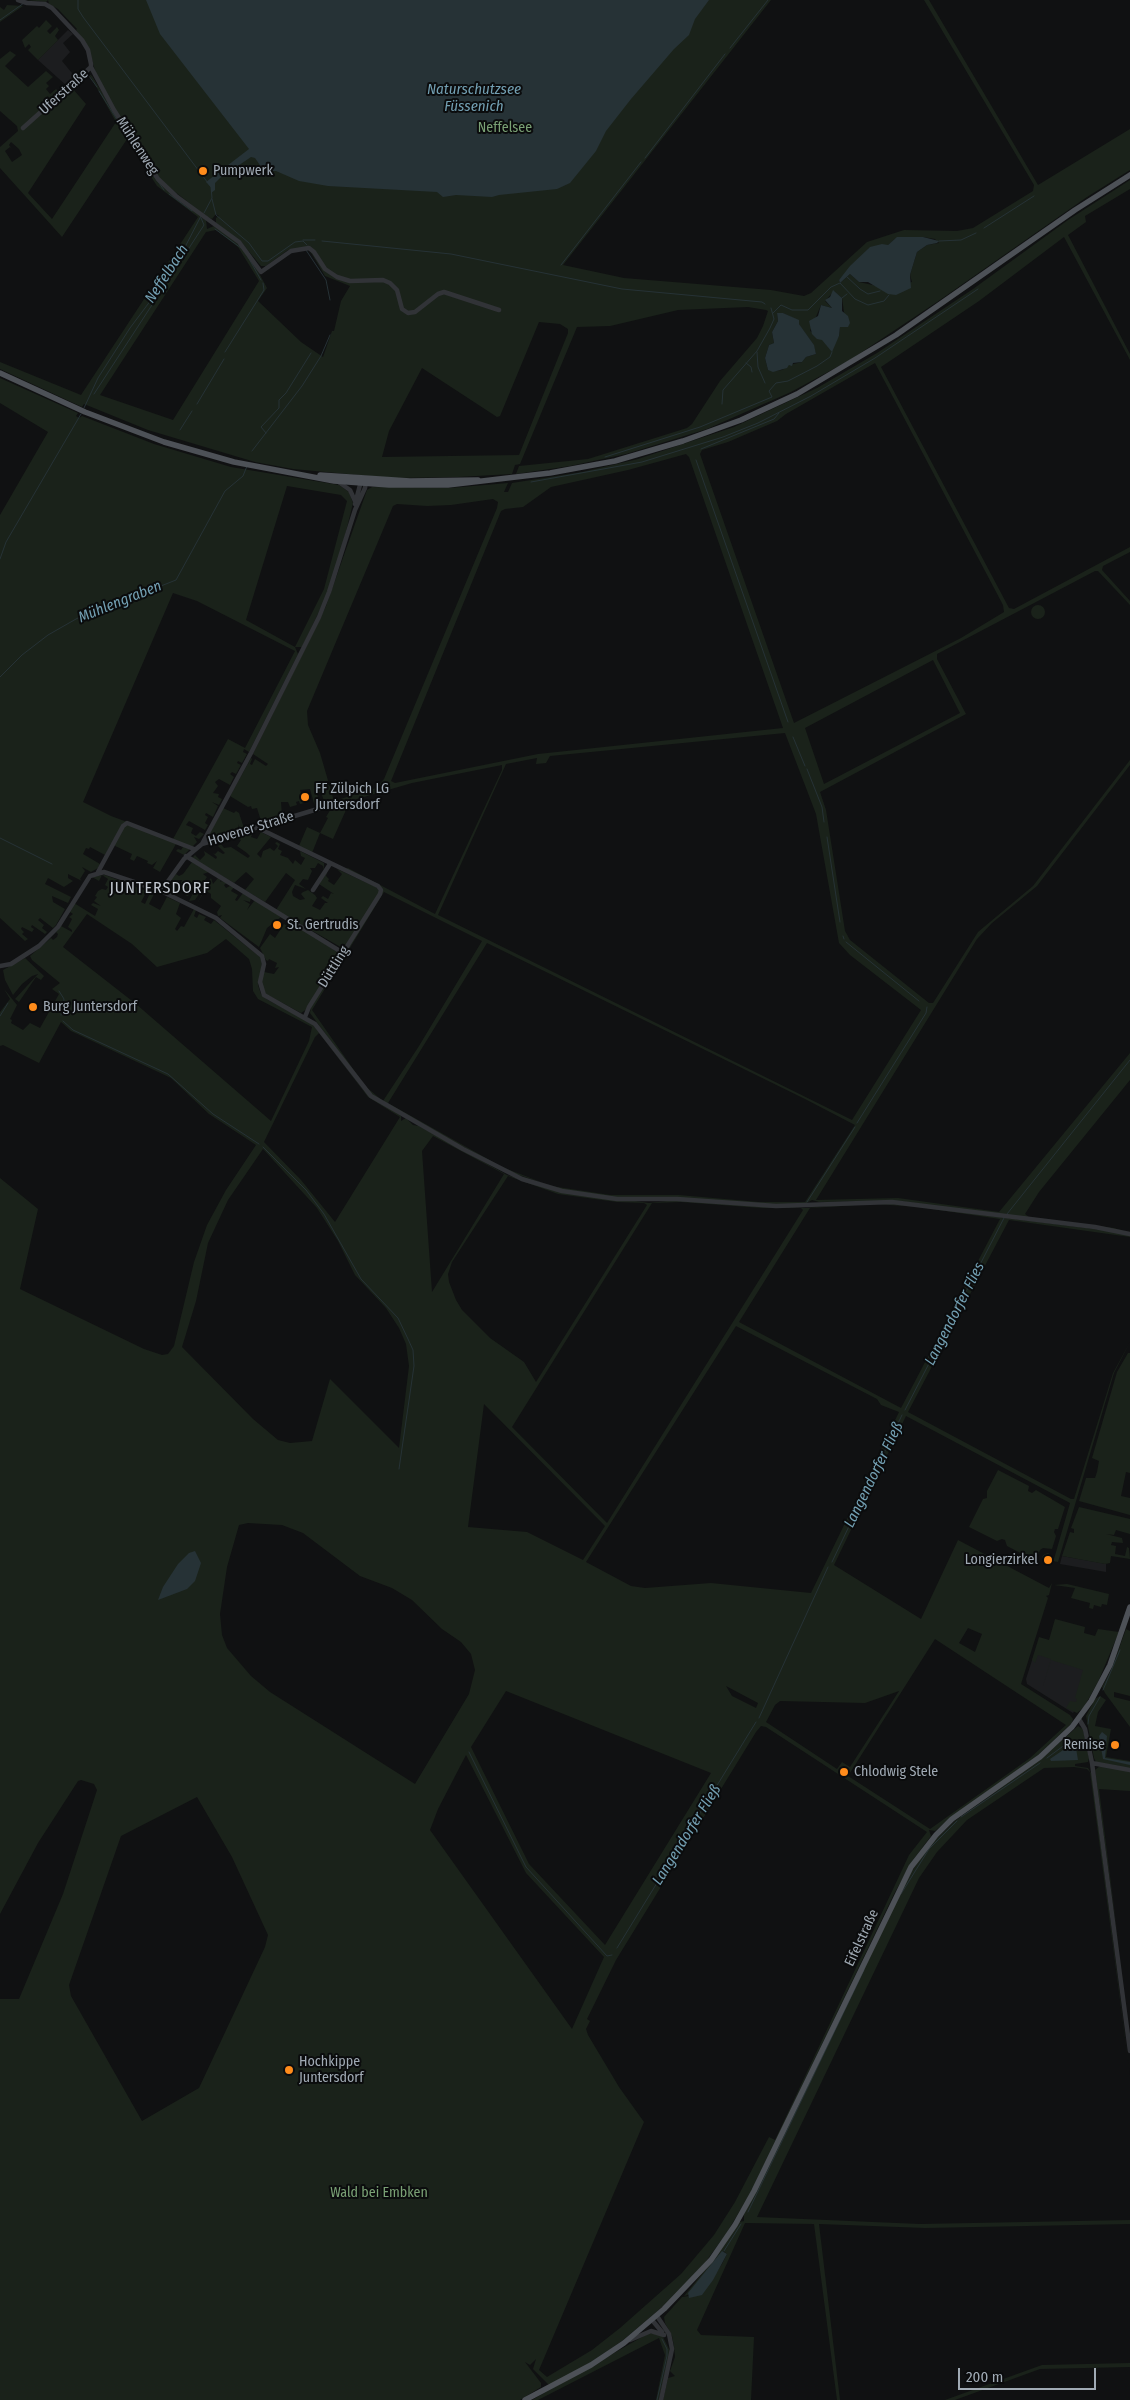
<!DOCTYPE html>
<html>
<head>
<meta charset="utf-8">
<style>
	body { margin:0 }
	#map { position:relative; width:1130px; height:2400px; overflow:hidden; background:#101112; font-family:"Fira Sans Condensed",sans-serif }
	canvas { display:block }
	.scale { position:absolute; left:958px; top:2368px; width:138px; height:22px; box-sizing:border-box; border:2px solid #a0aab4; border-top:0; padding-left:6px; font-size:15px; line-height:18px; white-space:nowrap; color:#a0aab4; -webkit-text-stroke:4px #0b0c0d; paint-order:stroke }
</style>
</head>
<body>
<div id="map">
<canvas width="1130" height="2400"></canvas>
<div class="scale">200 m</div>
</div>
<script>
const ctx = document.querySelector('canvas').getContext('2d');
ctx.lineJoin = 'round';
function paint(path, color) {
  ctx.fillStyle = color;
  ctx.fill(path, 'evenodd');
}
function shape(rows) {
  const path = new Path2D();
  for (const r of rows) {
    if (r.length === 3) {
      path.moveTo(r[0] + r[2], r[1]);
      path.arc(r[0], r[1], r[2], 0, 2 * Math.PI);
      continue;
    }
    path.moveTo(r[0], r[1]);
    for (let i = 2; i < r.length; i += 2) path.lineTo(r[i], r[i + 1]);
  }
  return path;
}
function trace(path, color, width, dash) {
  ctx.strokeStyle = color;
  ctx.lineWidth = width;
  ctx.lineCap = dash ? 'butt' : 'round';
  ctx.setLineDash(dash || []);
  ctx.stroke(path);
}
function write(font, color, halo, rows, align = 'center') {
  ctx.font = font + ' "Fira Sans Condensed",sans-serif';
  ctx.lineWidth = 4;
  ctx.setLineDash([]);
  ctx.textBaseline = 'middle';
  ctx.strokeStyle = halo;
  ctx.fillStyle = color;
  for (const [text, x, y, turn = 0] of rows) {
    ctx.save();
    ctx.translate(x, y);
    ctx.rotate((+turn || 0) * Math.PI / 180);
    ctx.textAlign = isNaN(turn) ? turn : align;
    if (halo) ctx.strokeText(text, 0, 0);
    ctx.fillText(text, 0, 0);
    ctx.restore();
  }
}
paint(shape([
	[68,30,73,34,63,43,70,52,62,61,76,78,67,86,38,60],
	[1062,1556,1106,1564,1106,1572,1060,1564],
	[1035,1651,1101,1671,1073,1713,1027,1684,1026,1679]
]), '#1c1d1f');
paint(shape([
	[26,0,771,0,563,265,624,278,771,290,804,296,811,293,867,242,904,230,957,231,973,228,1033,191,1034,185,924,0,929,0,1038,185,1130,129,1130,170,1087,197,937,302,850,360,791,392,707,429,626,454,570,466,516,474,519,466,588,459,687,428,692,424,720,381,757,338,763,326,768,311,766,310,748,307,678,310,610,326,577,327,520,464,515,465,512,474,458,477,391,478,293,469,255,462,148,430,84,404,82,407,0,369,0,362,81,395,198,217,157,186,127,139,62,237,0,168,0,147,18,131,17,126,0,111,0,59,10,51,16,55,5,66,28,87,46,71,53,77,46,83,49,86,46,89,50,94,56,89,63,96,72,88,86,104,28,193,52,219,116,122,89,74,92,76,152,173,206,220,207,229,214,226,234,239,252,260,267,288,258,301,301,342,323,357,332,331,334,331,341,301,350,286,325,276,310,251,306,249,288,250,266,266,261,266,241,242,216,223,216,218,219,216,216,214,212,219,207,217,160,180,112,104,96,74,89,49,76,30,77,29,58,9,49,4,48,0,46,2],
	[11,142,19,149,22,155,12,162,5,151,10,147,12,149,9,145],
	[216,230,238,247,259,281,173,420,100,395,206,232],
	[923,237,935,239,939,243,927,245,917,252,910,275,912,282,877,286,859,282,850,274,840,283,839,280,869,248,888,245,895,239],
	[834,291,842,298,846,326,840,327,839,336,835,342,810,331,821,305,832,308,825,301],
	[777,313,783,313,795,319,813,344,816,354,806,357,802,362,789,365,782,370,775,371,768,370,765,358,769,345,774,343,772,332,778,321],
	[539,322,560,324,568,329,568,333,519,455,382,457,389,431,422,368,497,417,500,416],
	[7,5,23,6,0,22,0,7,4,10],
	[46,20,52,26,47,31,50,34,57,27,59,30,55,36,58,40,38,60,28,50,31,47,29,44,25,48,22,40,37,26,39,28],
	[1130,180,1130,189,1085,216,1086,222,1068,235,1130,354,1130,360,1064,237,979,301,881,367,1009,608,1014,609,1130,547,1130,552,1103,566,1102,570,1130,601,1130,605,1098,571,1095,571,937,654,937,659,966,714,820,792,826,810,845,931,850,940,929,1003,933,1003,978,932,1033,886,1130,760,1130,765,1037,886,992,923,977,939,816,1200,898,1198,999,1212,1130,1053,1130,1080,1039,1192,1025,1214,1029,1217,1114,1228,1130,1233,899,1201,819,1202,812,1200,805,1204,768,1205,679,1198,620,1198,564,1190,507,1171,371,1095,310,1013,311,1007,382,893,380,886,344,869,348,868,435,914,502,770,502,765,412,783,350,801,333,839,320,833,312,853,299,846,307,827,320,833,328,818,326,817,332,807,331,803,325,804,321,792,317,794,320,805,315,807,310,789,300,790,304,803,300,804,299,801,296,802,297,805,290,807,288,802,281,802,282,816,256,824,261,821,257,808,252,809,251,806,248,807,230,796,251,758,252,759,250,764,252,765,255,759,266,766,268,764,253,754,326,606,367,490,372,487,450,488,508,483,504,492,508,492,512,483,582,472,638,459,734,427,817,388,877,353,973,289,1068,220],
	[875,363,1003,605,1004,612,961,638,794,723,700,454,702,450,728,442,777,421,786,414],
	[686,454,689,457,783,728,538,754,395,783,391,781,501,511,505,509,523,507,551,487,628,470],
	[493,499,498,502,497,508,384,779,376,788,334,801,320,753,308,725,307,711,393,506,397,504,427,506,451,505],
	[933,660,960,713,824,784,805,728],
	[785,733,816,814,839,943,850,955,921,1010,852,1120,438,915,506,764,537,758,536,764,546,763,550,756],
	[384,892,482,941,419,1046,383,1101,365,1086,312,1010],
	[487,943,805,1099,855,1125,805,1202,759,1202,679,1195,610,1195,551,1186,502,1167,388,1103],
	[0,378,78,413,76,416,79,418,82,416,154,444,231,467,339,485,349,492,353,503,341,552,325,599,302,647,295,647,298,654,249,752,244,749,243,752,247,754,242,763,238,761,237,763,241,765,236,774,232,772,230,774,234,777,230,785,219,779,215,782,218,786,213,793,219,794,218,797,222,799,219,805,212,802,218,806,213,817,206,813,205,815,208,817,205,823,208,825,205,830,189,821,186,825,193,828,191,833,196,836,200,832,204,834,199,839,194,837,197,842,184,855,176,851,178,849,181,850,183,847,176,844,160,872,153,868,157,861,152,865,147,863,148,861,137,856,134,861,130,859,132,854,111,844,105,855,90,847,89,849,86,848,83,854,100,864,98,868,91,872,82,867,85,871,80,879,82,881,68,874,68,878,73,881,64,887,48,878,45,884,71,897,68,903,52,896,53,902,65,909,56,925,53,928,40,918,38,920,44,925,42,928,47,932,45,934,32,925,31,927,34,929,32,932,22,927,21,929,24,932,22,934,28,939,25,941,0,918,0,515,48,432,0,403],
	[287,486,341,495,347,501,324,589,295,647,246,620],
	[173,593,197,601,295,651,245,748,228,739,173,839,111,816,83,802],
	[1038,612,7],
	[223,808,234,813,236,811,239,813,244,828,240,829,238,824,239,829,211,837,209,835],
	[256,830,253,831,251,837,257,839,261,832,271,837,257,854,261,858,263,851,270,848,274,851,278,846,275,843,277,842,280,844,278,849,282,851,280,855,288,858,293,864,295,860,301,865,305,858,301,856,300,851,324,863,324,870,323,866,318,863,315,868,310,868,312,871,308,880,303,879,299,884,306,889,295,885,292,892,293,896,300,900,305,899,301,894,303,892,308,890,315,895,317,898,312,906,320,910,325,903,328,903,321,898,323,896,328,899,331,893,334,894,319,884,328,870,326,876,329,879,328,881,334,885,342,874,337,869,378,888,380,893,344,949,276,910,295,880,286,873,265,902,245,890,254,879,246,872,234,883,192,858,195,855,200,860,205,855,204,851,216,859,217,857,213,853,215,854,218,851,223,854,225,853,218,846,221,844,224,848,231,847,248,858,250,856,247,853,237,846,241,840,237,838,239,834],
	[192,862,209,872,203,874,207,877,205,880,208,882,211,878,213,884,218,878,221,880,220,882,222,881,227,883,224,885,226,888,230,886,234,887,231,891,238,895,235,900,237,901,243,893,251,898,250,902,243,900,250,904,247,910,255,900,281,917,267,928,259,947,220,918,222,915,218,916,217,912,221,906,211,898,211,894,205,890,197,904,203,892,199,894,195,900,189,901,194,891,192,890,188,896,185,895,186,892,184,891,185,887,180,886,182,880,178,880,172,891,170,890,172,879,176,874,179,876,183,874],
	[102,875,99,881,92,877,98,876,105,875,121,881,118,890,128,893,131,885,147,891,141,902,145,904,150,893,155,892,149,904,160,910,167,897,180,903,176,914,181,918,175,929,177,931,181,926,184,927,194,909,196,910,194,916,197,918,199,914,206,917,204,920,211,924,214,920,260,957,262,964,258,985,261,994,268,1000,306,1020,314,1026,364,1091,401,1116,401,1121,406,1118,413,1125,419,1126,507,1175,546,1188,649,1203,676,1200,805,1208,882,1202,1110,1231,1130,1235,1130,1237,1009,1220,908,1412,1071,1499,1074,1499,1113,1373,1130,1342,1114,1373,1058,1562,1053,1561,1048,1566,1042,1558,1043,1555,1048,1553,1054,1559,1070,1503,906,1416,834,1565,921,1619,958,1540,1049,1588,1052,1583,1049,1595,1046,1596,1048,1598,1021,1684,1070,1715,1073,1719,1072,1723,1037,1756,954,1815,935,1831,929,1830,931,1836,913,1860,894,1894,751,2192,726,2234,704,2264,661,2308,622,2341,590,2363,552,2384,548,2384,533,2369,536,2359,530,2365,525,2362,541,2383,541,2387,520,2400,0,2400,0,1999,19,1999,63,1894,97,1790,94,1784,81,1780,78,1781,38,1843,0,1914,0,1178,38,1209,20,1289,144,1349,162,1355,168,1354,174,1346,194,1262,207,1225,226,1190,256,1145,209,1114,171,1078,71,1031,61,1022,39,1063,3,1045,0,1046,0,1012,10,999,4,989,17,1005,10,1019,12,1020,11,1023,23,1030,30,1023,40,1028,59,994,52,989,60,983,32,960,30,956,51,938,53,940,57,937,58,934,56,932,61,926,72,932,72,930,68,927,72,919,69,917,73,914,70,912,67,916,74,903,95,916,98,909,91,905,93,903,101,906,94,901,97,897,95,896,98,891,102,889,106,890,108,887,105,885,108,879],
	[87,914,132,944,157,967,207,953,226,939,249,959,252,969,253,991,258,999,312,1027,309,1041,271,1121,136,1004,63,947],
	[319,1033,368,1097,400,1117,335,1222,301,1180,264,1142,315,1037],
	[433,1136,504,1174,432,1292,422,1151],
	[263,1149,317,1208,338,1241,355,1275,386,1308,399,1328,406,1344,409,1366,399,1448,330,1379,312,1441,290,1443,278,1440,253,1419,182,1347,196,1301,208,1243,228,1200],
	[508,1176,558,1194,617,1202,644,1203,647,1205,536,1382,524,1362,490,1338,462,1310,456,1300,449,1282,448,1274,452,1262],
	[681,1202,762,1208,801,1208,803,1210,607,1523,512,1427,652,1203],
	[875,1204,918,1207,1000,1219,901,1408,739,1322,810,1208],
	[736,1326,877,1399,881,1405,899,1412,811,1593,711,1583,645,1588,631,1586,586,1562],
	[484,1404,605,1526,583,1560,527,1532,468,1527],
	[248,1523,282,1525,303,1533,360,1576,392,1588,412,1600,442,1629,461,1642,471,1654,475,1670,469,1694,415,1784,270,1692,251,1676,227,1648,222,1635,220,1614,227,1567,239,1525],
	[968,1628,982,1634,975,1652,959,1643],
	[935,1639,1066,1725,1030,1758,930,1829,848,1776],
	[726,1686,758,1703,756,1708,732,1696],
	[506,1691,711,1773,605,1945,529,1864,471,1747],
	[899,1691,850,1767,842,1762,837,1769,766,1722,775,1705,780,1701,865,1703],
	[761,1726,766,1727,927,1832,909,1855,902,1870,775,2140,769,2137,735,2202,714,2235,681,2274,620,2328,592,2350,547,2377,539,2370,644,2122,619,2087,588,2035,586,2029,590,2021,587,2019,616,1960,756,1732],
	[466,1755,526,1873,604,1957,572,2029,430,1830,438,1809],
	[197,1797,232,1857,268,1935,265,1947,199,2088,142,2121,71,1996,69,1985,121,1836],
	[284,924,292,929,295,924,340,954,307,1009,301,1013,266,994,261,983,264,972,274,974,279,967,275,968,277,963,269,959,268,961,266,960,260,948,270,934,275,938],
	[25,958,44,976,41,980,36,977,19,1002,15,999,38,974,32,976,22,984,13,995,5,980,3,970],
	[1128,1353,1130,1353,1130,1473,1126,1472,1121,1496,1130,1498,1130,1515,1079,1501,1086,1478,1095,1478,1097,1472,1099,1461,1092,1458,1117,1372],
	[998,1470,1029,1486,1028,1491,1032,1493,1036,1490,1065,1507,1058,1529,1055,1529,1054,1532,1056,1536,1052,1549,1043,1548,1040,1550,1036,1561,1007,1546,1005,1540,1002,1539,997,1541,969,1527,983,1499,987,1498,987,1491],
	[1079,1507,1130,1519,1130,1534,1116,1530,1114,1535,1106,1534,1122,1538,1123,1543,1112,1542,1111,1545,1116,1546,1115,1554,1125,1556,1127,1547,1129,1548,1130,1559,1111,1556,1110,1563,1105,1564,1062,1556,1070,1532,1074,1533,1074,1529,1071,1528],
	[1067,1584,1109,1594,1107,1605,1102,1604,1101,1607,1094,1605,1093,1609,1089,1608,1090,1603,1071,1598,1075,1588,1054,1585],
	[1055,1619,1085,1627,1084,1633,1095,1636,1098,1629,1119,1632,1098,1682,1084,1707,1077,1713,1066,1708,1070,1701,1076,1702,1077,1699,1075,1698,1083,1670,1051,1660,1043,1686,1051,1659,1038,1655,1035,1663,1032,1660,1039,1637,1049,1640],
	[1126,1629,1130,1631,1130,1696,1114,1692,1114,1697,1130,1701,1130,1727,1105,1693,1102,1687,1112,1668],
	[1100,1696,1106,1700,1098,1712,1095,1726,1111,1729,1106,1757,1130,1761,1130,1769,1096,1762,1094,1758,1086,1716,1095,1699],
	[1078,1726,1083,1729,1089,1758,1088,1762,1075,1764,1075,1766,1088,1768,1092,1775,1130,2076,1090,1772,1087,1769,1074,1767,1044,1768,967,1820,937,1852,919,1878,757,2217,920,2224,1130,2220,1130,2224,925,2228,819,2224,840,2400,837,2400,814,2224,745,2223,697,2330,701,2335,754,2337,751,2400,663,2400,668,2378,675,2376,670,2371,675,2357,674,2346,672,2336,665,2323,664,2317,682,2297,702,2294,722,2264,727,2254,723,2251,688,2295,684,2296,715,2258,739,2222,744,2221,744,2214,911,1872,932,1843,956,1820,1039,1761],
	[1100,1766,1130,1771,1130,1791,1099,1789,1120,1955,1095,1770],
	[649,2333,660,2334,663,2337,670,2351,659,2400,656,2400,665,2355,659,2338,538,2400,532,2400],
	[1130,2363,1130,2367,1040,2369,955,2400,945,2400,1042,2365]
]), '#1a221a');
paint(shape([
	[146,0,709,0,695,19,689,35,674,49,631,99,606,131,596,151,570,183,557,189,499,195,492,197,456,195,443,197,437,192,328,186,299,181,276,171,264,171,255,158,251,157,220,178,215,183,215,190,211,193,211,187,206,182,249,149,160,34],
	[897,237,923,237,939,241,937,243,927,245,917,252,910,275,911,288,896,295,888,294,868,282,859,282,850,274,840,283,839,280,850,266,870,247,882,244,888,245],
	[833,290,842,298,842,311,848,316,850,323,848,327,840,327,839,336,832,352,822,340,817,339,812,334,809,321,818,316,821,305,832,308,825,300,830,297],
	[777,313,783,313,799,320,799,324,814,345,816,354,806,357,802,362,793,363,792,366,789,365,787,368,773,372,768,370,765,358,769,345,774,343,772,332,778,321],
	[195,1551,201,1563,195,1581,187,1589,158,1600,163,1587,178,1564,189,1553],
	[1102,1732,1107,1736,1105,1758,1130,1762,1130,1765,1103,1759,1099,1736],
	[1075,1742,1078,1760,1051,1761,1050,1759],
	[722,2251,727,2254,713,2280,702,2295,689,2298,688,2293]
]), '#263236');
trace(shape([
	[78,0,78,9,83,17,211,187,212,198,204,213],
	[0,20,24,3],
	[730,48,768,0],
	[89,76,97,87],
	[99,91,141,158],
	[645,158,725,54],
	[144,162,164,190],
	[169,194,192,211],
	[212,199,216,215,249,243,262,261,268,261,295,242,303,241,307,245],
	[984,228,1034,196],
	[215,229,241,248],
	[303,240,315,240],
	[322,241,451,254,622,289,762,302,765,304],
	[939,241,961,240,976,233],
	[306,250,326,280,330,300],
	[248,257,261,280],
	[561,265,641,162],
	[846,276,860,289,868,294,880,291],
	[842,298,847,294],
	[773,313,781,305,792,310,808,310,831,287,840,283,855,299,868,305,884,301,889,295],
	[225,352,264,290,263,283],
	[757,352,758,367,765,383],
	[746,363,751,367,752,372],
	[94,394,204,225,201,218],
	[197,404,224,359],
	[722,404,723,390,757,351,770,328,774,319,771,308],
	[84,408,98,378,130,328,154,296,168,270,183,251,201,216],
	[180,430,192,411],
	[266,433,261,427,279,408,279,400,286,393,311,353],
	[701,449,774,419,779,413],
	[252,451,302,386,321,356,330,335],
	[605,457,700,427,772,397,769,391,776,383,788,381,817,366,830,357,832,352],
	[696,460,788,722],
	[531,482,642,462,723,437,758,423,811,396,875,358,978,289],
	[0,559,6,542,81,414],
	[0,677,22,655,48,635,76,619,103,606,113,605,176,580,225,491,243,476,247,466],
	[793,737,805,766],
	[807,769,822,807,824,822],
	[827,837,840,922],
	[0,838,52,864],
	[843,936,844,939],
	[846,942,919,1001],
	[59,991,64,999,61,1015],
	[0,1016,8,1003],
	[63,1021,73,1030,168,1074,213,1114,259,1144],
	[857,1123,926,1013,927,1007],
	[263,1147,306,1190,324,1214,361,1279,398,1318,408,1339,413,1350,414,1366,399,1469],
	[807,1202,855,1127],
	[1007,1214,1130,1060],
	[905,1410,1004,1218],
	[832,1562,902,1415],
	[1103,1690,1120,1650],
	[759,1718,828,1567],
	[1088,1724,1089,1716,1100,1697],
	[469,1752,526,1867,607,1956,612,1955],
	[1047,1758,1070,1741],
	[961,1817,1040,1763],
	[901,1894,929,1849,957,1821],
	[617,1948,756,1722],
	[748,2212,864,1970],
	[724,2251,741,2224],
	[657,2400,667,2356,667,2349,662,2339]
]), '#263236', 1);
trace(shape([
	[18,0,27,3,45,4,52,8,82,40,88,50,91,64,91,67,23,128],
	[91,67,114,110,158,179,176,196,239,242,261,272,291,251,309,248,314,252,325,269,337,277,350,281,383,280,390,283,397,290,402,309,408,313,415,312,438,294,444,292,499,310],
	[340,483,350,490,355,501],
	[355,504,361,481],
	[256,827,378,886,381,890,380,894,309,1007,305,1017],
	[202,844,251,753,319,617,329,592,355,510,365,488,366,482],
	[186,856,343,953],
	[98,872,123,826,127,823,194,849],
	[313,890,330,864],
	[161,891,184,859,202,844,331,805],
	[0,966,11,964,39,946,58,927,90,876,104,872,161,891,216,918,262,956,264,964,260,982,264,995,315,1024,371,1096,463,1149,522,1179,562,1191,617,1199,677,1199,776,1206,892,1202,1095,1227,1130,1234],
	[1079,1719,1085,1729,1092,1763,1130,2051],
	[1092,1763,1130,1770],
	[657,2316,669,2334,672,2349,661,2400],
	[652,2320,662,2332],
	[630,2340,651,2331,664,2335]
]), '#313337', 4.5);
trace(shape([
	[0,373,85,412,164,442,234,462,334,481,389,485,448,485,550,473,615,461,683,441,741,420,797,394,896,335,1075,210,1130,175],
	[320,475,410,481,478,480],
	[525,2400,591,2365,624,2343,664,2309,711,2260,735,2225,754,2191,911,1867,936,1835,952,1819,1040,1757,1072,1727,1091,1701,1110,1665,1130,1607]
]), '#4d5157', 5.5);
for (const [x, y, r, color] of [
	[203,171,5,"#ff8c1b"],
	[305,797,5,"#ff8c1b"],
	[277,925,5,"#ff8c1b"],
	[33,1007,5,"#ff8c1b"],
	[1048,1560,5,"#ff8c1b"],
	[1115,1745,5,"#ff8c1b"],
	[844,1772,5,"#ff8c1b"],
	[289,2070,5,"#ff8c1b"]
]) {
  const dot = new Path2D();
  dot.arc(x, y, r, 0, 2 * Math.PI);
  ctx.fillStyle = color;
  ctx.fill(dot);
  trace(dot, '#0b0c0d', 2);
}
write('14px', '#a0aab4', '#0b0c0d', [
	["Uferstraße",64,92,-42],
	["Mühlenweg",137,146,57],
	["Hovener Straße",251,829,-17],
	["Düttling",334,967,-58],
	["Eifelstraße",862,1938,-65]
]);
write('14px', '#7aa175', '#0b0c0d', [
	["Neffelsee",505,128],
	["Wald bei Embken",379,2193]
]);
write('14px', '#a0aab4', '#0b0c0d', [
	["Pumpwerk",213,171],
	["FF Zülpich LG",315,789],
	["Juntersdorf",315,805],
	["St. Gertrudis",287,925],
	["Burg Juntersdorf",43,1007],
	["Longierzirkel",1038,1560,"right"],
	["Remise",1105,1745,"right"],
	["Chlodwig Stele",854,1772],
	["Hochkippe",299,2062],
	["Juntersdorf",299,2078]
], 'left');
write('italic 15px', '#73a0b3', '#0b0c0d', [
	["Naturschutzsee",474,90],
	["Füssenich",474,107],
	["Neffelbach",167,274,-57],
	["Mühlengraben",120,602,-22],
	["Langendorfer Flies",955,1314,-63],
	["Langendorfer Fließ",874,1475,-64],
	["Langendorfer Fließ",687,1835,-58]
]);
ctx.letterSpacing = '1px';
write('16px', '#c2c8d0', '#0b0c0d', [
	["JUNTERSDORF",160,889]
]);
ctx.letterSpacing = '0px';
</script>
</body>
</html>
